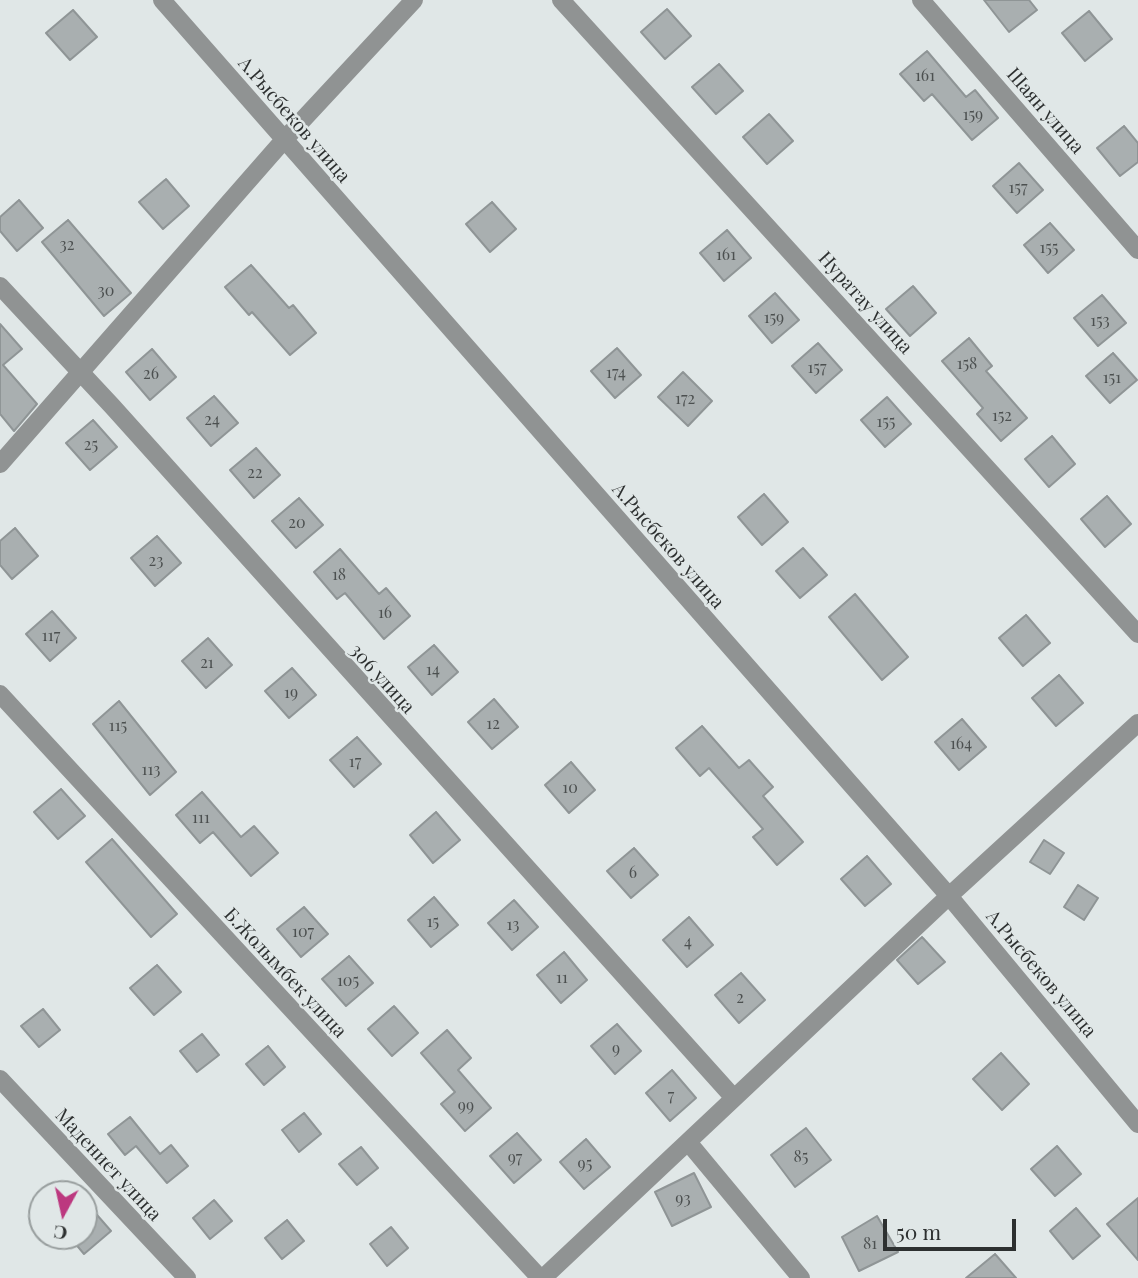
<!DOCTYPE html>
<html>
<head>
<meta charset="utf-8">
<style>
	body { margin:0 }
	#map { position:relative; width:1138px; height:1278px; overflow:hidden; background:#e0e7e7; font-family:"Playfair Display",serif }
	canvas { display:block }
	.north { position:absolute; left:28px; top:1180px; width:70px; height:70px; box-sizing:border-box; background:#e0e7e7; border:2px solid #989e9e; border-radius:50%; rotate:188deg; font-size:19px; font-weight:700; line-height:28px; text-align:center; color:#2d3030 }
	.north::after { content:''; display:block; margin:auto; width:24px; height:32px; background:#bc387f; clip-path:polygon(50% 0,100% 100%,50% 72%,0 100%) }
	.scale { position:absolute; left:883px; top:1219px; width:133px; height:32px; box-sizing:border-box; border:4px solid #2d3030; border-top:0; padding-left:9px; font-size:21px; line-height:24px; white-space:nowrap; color:#2d3030; -webkit-text-stroke:5px #e0e7e7; paint-order:stroke }
</style>
</head>
<body>
<div id="map">
<canvas width="1138" height="1278"></canvas>
<div class="north">С</div>
<div class="scale">50 m</div>
</div>
<script>
const ctx = document.querySelector('canvas').getContext('2d');
ctx.lineJoin = 'round';
function paint(path, color) {
  ctx.fillStyle = color;
  ctx.fill(path, 'evenodd');
}
function shape(rows) {
  const path = new Path2D();
  for (const r of rows) {
    path.moveTo(r[0], r[1]);
    for (let i = 2; i < r.length; i += 2) path.lineTo(r[i], r[i + 1]);
  }
  return path;
}
function trace(path, color, width, dash) {
  ctx.strokeStyle = color;
  ctx.lineWidth = width;
  ctx.lineCap = dash ? 'butt' : 'round';
  ctx.setLineDash(dash || []);
  ctx.stroke(path);
}
function write(font, color, halo, rows, align = 'center') {
  ctx.font = font + ' "Playfair Display",serif';
  ctx.lineWidth = 5;
  ctx.setLineDash([]);
  ctx.textBaseline = 'middle';
  ctx.strokeStyle = halo;
  ctx.fillStyle = color;
  for (const [text, x, y, turn = 0] of rows) {
    ctx.save();
    ctx.translate(x, y);
    ctx.rotate((+turn || 0) * Math.PI / 180);
    ctx.textAlign = isNaN(turn) ? turn : align;
    if (halo) ctx.strokeText(text, 0, 0);
    ctx.fillText(text, 0, 0);
    ctx.restore();
  }
}
const building = shape([
	[984,0,1029,0,1037,10,1009,32,984,0],
	[667,9,691,36,665,59,641,32,667,9],
	[73,10,97,37,70,60,46,33,73,10],
	[1089,11,1112,39,1085,61,1062,33,1089,11],
	[927,51,966,97,975,90,998,118,972,140,932,94,924,101,900,74,927,51],
	[719,64,743,91,716,114,692,87,719,64],
	[769,114,793,141,767,164,743,137,769,114],
	[1124,126,1138,143,1138,162,1120,176,1097,148,1124,126],
	[1019,163,1043,190,1017,213,993,186,1019,163],
	[166,179,189,206,163,229,139,202,166,179],
	[19,200,43,228,17,251,0,231,0,217,19,200],
	[492,202,516,229,490,252,466,224,492,202],
	[68,220,131,293,104,316,42,242,68,220],
	[1050,223,1074,250,1048,273,1024,245,1050,223],
	[727,230,751,258,724,281,700,253,727,230],
	[251,265,289,308,293,305,316,333,290,355,252,312,249,315,225,287,251,265],
	[913,286,936,313,910,336,886,309,913,286],
	[775,293,799,320,772,343,749,316,775,293],
	[1102,295,1126,323,1098,346,1074,318,1102,295],
	[0,324,22,349,3,365,37,404,14,431,0,414,0,324],
	[969,338,992,366,986,371,1027,418,1001,441,977,414,983,408,942,361,969,338],
	[818,343,842,370,816,393,792,366,818,343],
	[617,348,641,375,615,398,591,371,617,348],
	[152,349,176,377,150,400,126,372,152,349],
	[1113,353,1137,380,1110,403,1086,376,1113,353],
	[683,372,712,401,688,426,658,397,683,372],
	[214,396,238,423,211,446,187,418,214,396],
	[887,397,911,424,885,447,861,420,887,397],
	[93,420,117,447,90,470,66,443,93,420],
	[1052,436,1075,464,1049,487,1025,459,1052,436],
	[256,448,280,475,254,498,230,470,256,448],
	[764,494,788,522,762,545,738,517,764,494],
	[1107,496,1131,524,1105,547,1081,519,1107,496],
	[299,498,323,525,296,548,272,521,299,498],
	[15,528,38,556,12,579,0,565,0,541,15,528],
	[157,536,181,563,155,586,131,558,157,536],
	[803,548,827,575,800,598,776,571,803,548],
	[340,549,379,594,386,588,410,616,384,639,345,593,337,599,314,572,340,549],
	[855,594,908,657,882,680,829,617,855,594],
	[52,611,76,638,50,661,26,634,52,611],
	[1026,615,1050,643,1023,666,999,638,1026,615],
	[208,638,232,665,206,688,182,661,208,638],
	[434,645,458,672,432,695,408,667,434,645],
	[292,668,316,695,289,718,265,691,292,668],
	[1059,675,1083,703,1056,726,1032,698,1059,675],
	[494,699,518,727,492,749,468,722,494,699],
	[119,701,176,772,150,795,93,724,119,701],
	[962,719,986,747,959,770,935,742,962,719],
	[702,726,739,768,749,760,773,787,763,796,803,842,777,865,753,837,763,829,709,768,700,776,676,748,702,726],
	[357,737,381,764,354,787,330,760,357,737],
	[571,762,595,790,569,813,545,785,571,762],
	[61,789,85,816,58,839,34,812,61,789],
	[202,792,241,837,254,826,278,853,251,876,213,832,200,843,176,815,202,792],
	[436,812,460,840,433,863,410,835,436,812],
	[112,839,177,914,151,937,86,862,112,839],
	[1044,840,1064,853,1050,874,1030,862,1044,840],
	[634,848,658,875,631,898,607,871,634,848],
	[867,856,891,884,865,906,841,879,867,856],
	[1078,885,1098,898,1084,920,1064,907,1078,885],
	[434,897,458,925,431,947,408,920,434,897],
	[514,900,538,927,512,950,488,923,514,900],
	[304,907,328,934,301,957,277,929,304,907],
	[689,917,713,945,687,967,663,940,689,917],
	[922,937,945,962,918,984,897,960,922,937],
	[564,952,587,980,561,1003,537,975,564,952],
	[349,956,373,983,346,1006,322,979,349,956],
	[157,965,181,992,154,1015,130,988,157,965],
	[741,973,765,1000,739,1023,715,995,741,973],
	[394,1006,418,1033,392,1056,368,1029,394,1006],
	[43,1009,60,1030,39,1047,21,1026,43,1009],
	[617,1024,641,1051,615,1074,591,1046,617,1024],
	[447,1030,471,1058,458,1070,491,1108,465,1131,441,1104,455,1092,421,1053,447,1030],
	[202,1034,219,1055,197,1072,180,1051,202,1034],
	[268,1046,285,1067,264,1085,246,1064,268,1046],
	[1001,1053,1029,1084,1002,1110,973,1079,1001,1053],
	[672,1070,696,1098,670,1121,646,1093,672,1070],
	[304,1113,321,1134,299,1152,282,1130,304,1113],
	[130,1117,160,1154,171,1145,188,1166,167,1183,136,1146,125,1155,108,1134,130,1117],
	[806,1128,831,1160,795,1187,771,1155,806,1128],
	[517,1133,541,1160,514,1183,490,1156,517,1133],
	[586,1139,610,1167,584,1189,560,1162,586,1139],
	[1057,1146,1081,1174,1055,1196,1031,1169,1057,1146],
	[361,1147,378,1168,357,1185,339,1164,361,1147],
	[694,1173,711,1207,672,1226,655,1192,694,1173],
	[1138,1198,1138,1260,1107,1224,1138,1198],
	[84,1200,111,1231,84,1254,69,1236,84,1236,84,1200],
	[214,1200,232,1221,210,1239,193,1218,214,1200],
	[1076,1208,1100,1236,1073,1259,1050,1231,1076,1208],
	[877,1216,898,1252,859,1271,842,1237,877,1216],
	[287,1220,304,1241,282,1259,265,1238,287,1220],
	[391,1227,408,1248,387,1266,370,1244,391,1227],
	[995,1254,1016,1278,966,1278,995,1254]
]);
paint(building, '#a9afb0');
trace(building, '#8f9596', 2);
trace(shape([
	[162,0,949,896,1138,1124],
	[561,0,1138,634],
	[921,0,1138,250],
	[0,286,112,406,734,1098],
	[0,464,283,141,414,0],
	[0,694,540,1278],
	[0,1079,187,1278],
	[688,1142,801,1278],
	[543,1278,949,896,1138,723]
]), '#909393', 18);
write('16px', '#4c5050', null, [
	["161",925,76],
	["159",973,115],
	["157",1018,188],
	["32",67,245],
	["155",1049,248],
	["161",726,255],
	["30",106,291],
	["159",774,318],
	["153",1100,321],
	["158",967,364],
	["157",817,368],
	["174",616,373],
	["26",151,374],
	["151",1112,378],
	["172",685,399],
	["152",1002,416],
	["24",212,420],
	["155",886,422],
	["25",91,445],
	["22",255,473],
	["20",297,523],
	["23",156,561],
	["18",339,575],
	["16",385,613],
	["117",51,636],
	["21",207,663],
	["14",433,670],
	["19",291,693],
	["12",493,724],
	["115",118,726],
	["164",961,744],
	["17",355,762],
	["113",151,770],
	["10",570,788],
	["111",201,818],
	["6",633,873],
	["15",433,922],
	["13",513,925],
	["107",303,932],
	["4",688,942],
	["11",562,978],
	["105",348,981],
	["2",740,998],
	["9",616,1049],
	["7",671,1096],
	["99",466,1106],
	["85",801,1157],
	["97",515,1158],
	["95",585,1164],
	["93",683,1199],
	["81",870,1244]
]);
write('19px', '#2d3030', '#e0e7e7', [
	["Шаян улица",1045,111,49],
	["А.Рысбеков улица",294,120,49],
	["Нуратау улица",865,303,48],
	["А.Рысбеков улица",668,546,49],
	["306 улица",382,679,48],
	["Б.Жолымбек улица",285,973,47],
	["А.Рысбеков улица",1041,974,50],
	["Мадениет улица",108,1165,47]
]);
</script>
</body>
</html>
